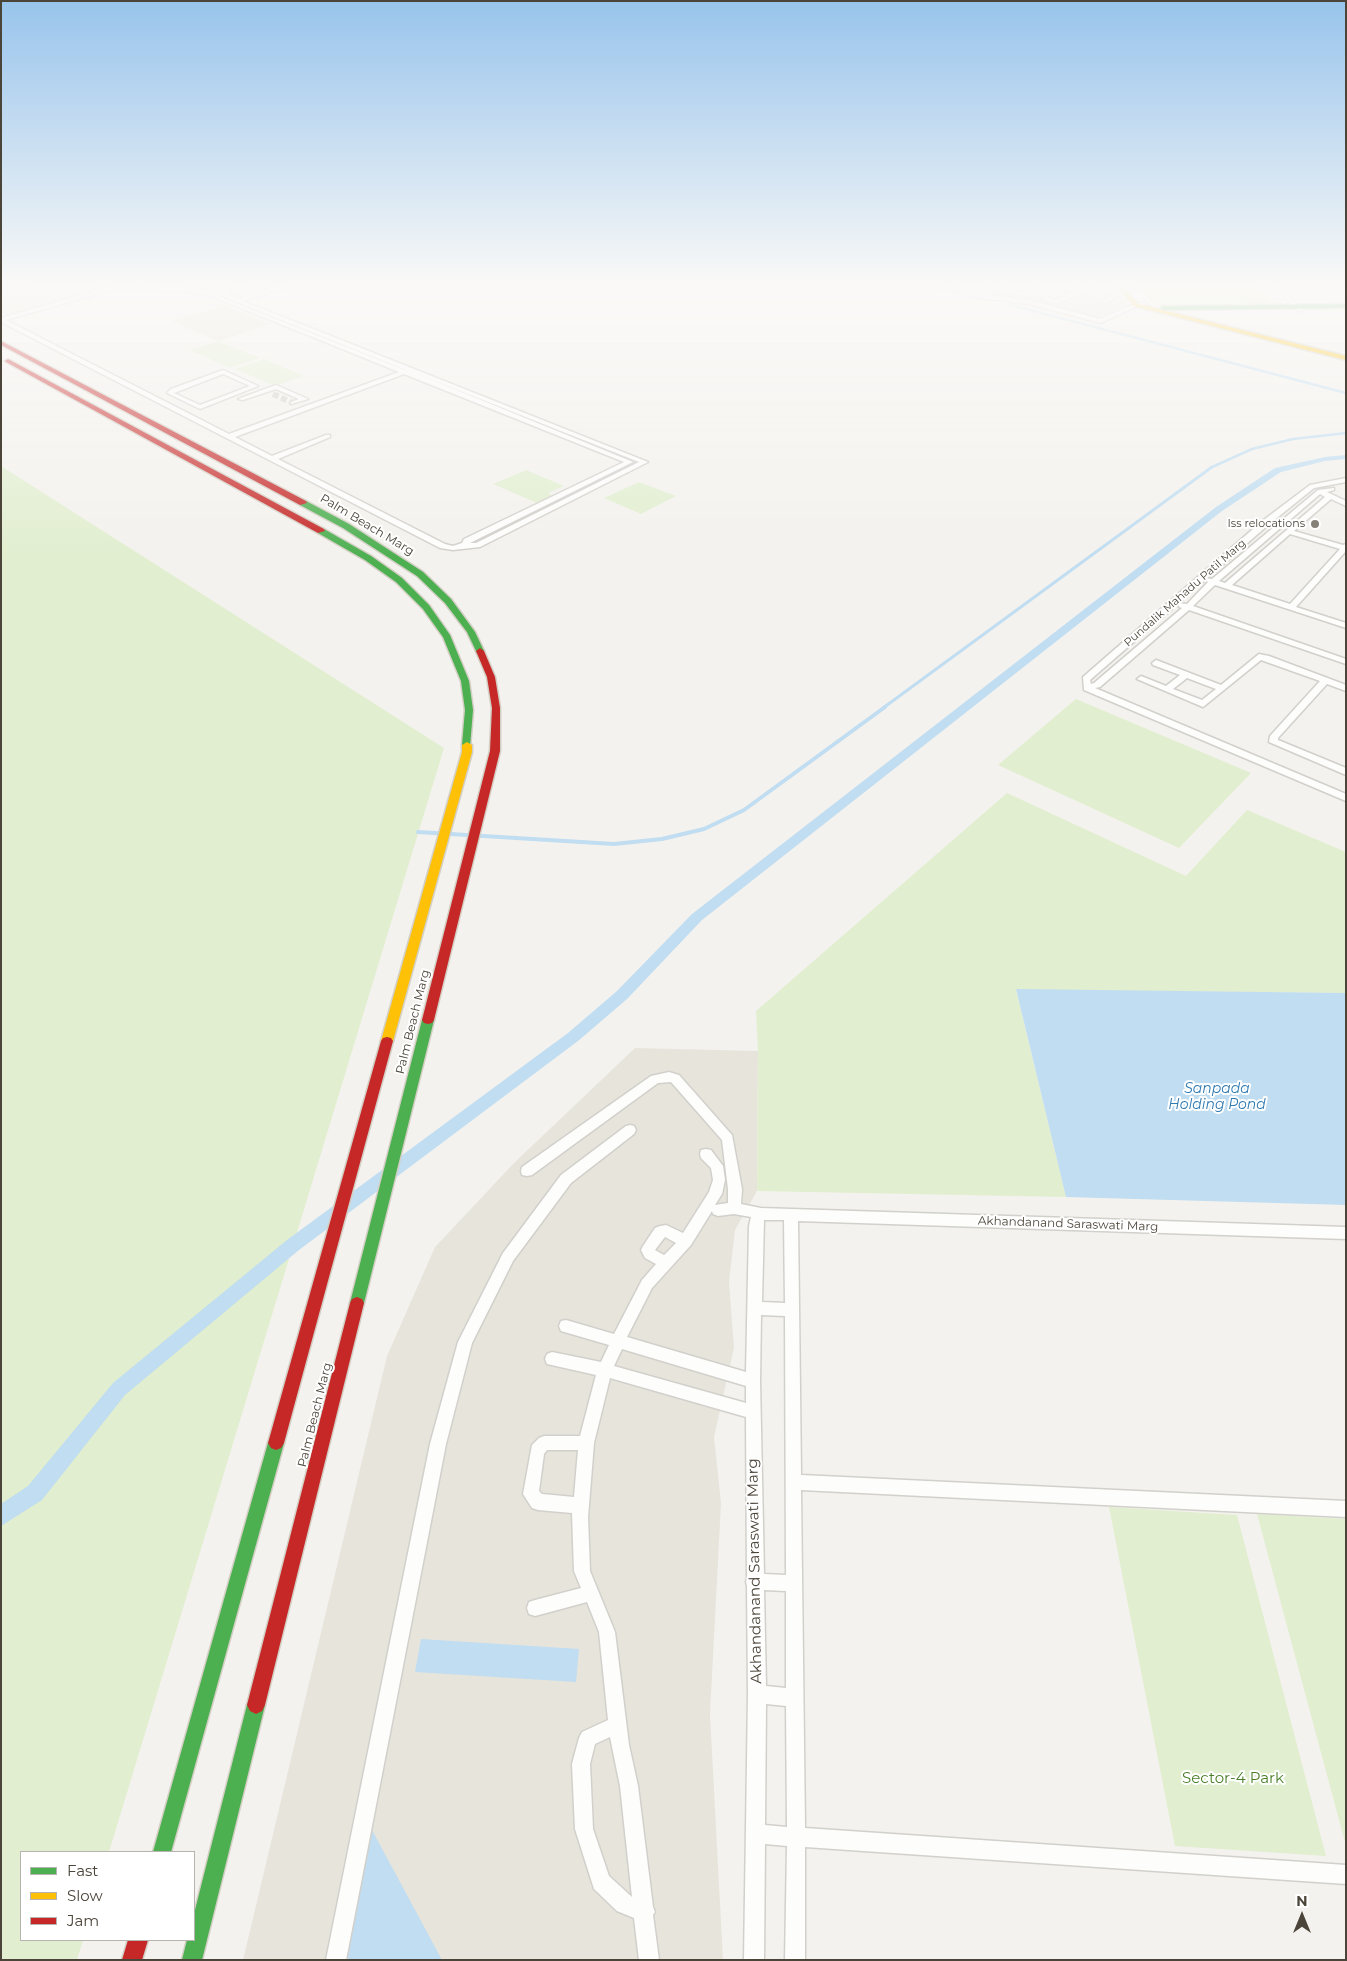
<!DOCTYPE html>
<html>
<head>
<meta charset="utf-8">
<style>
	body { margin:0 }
	#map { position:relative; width:1347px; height:1961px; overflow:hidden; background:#f4f2ee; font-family:Montserrat,sans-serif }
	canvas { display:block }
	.frame { position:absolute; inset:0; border:2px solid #4b4439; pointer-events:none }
	.legend { position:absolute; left:20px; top:1851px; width:175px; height:90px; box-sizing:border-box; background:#fff; border:1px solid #b7b4b0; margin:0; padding:6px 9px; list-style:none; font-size:15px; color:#4b4439 }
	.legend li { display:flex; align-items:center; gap:10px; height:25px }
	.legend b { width:25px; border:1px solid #b7b4b0 }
	.north { position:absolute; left:1277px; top:1891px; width:50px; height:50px; -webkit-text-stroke:4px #fff; paint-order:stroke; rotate:0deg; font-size:14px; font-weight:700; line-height:20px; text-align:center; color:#4b4439 }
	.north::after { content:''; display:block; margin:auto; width:18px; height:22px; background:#4b4439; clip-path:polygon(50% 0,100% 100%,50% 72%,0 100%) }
</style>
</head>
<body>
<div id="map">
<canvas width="1347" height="1961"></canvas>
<div class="frame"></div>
<ul class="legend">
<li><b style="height:6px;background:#4caf50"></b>Fast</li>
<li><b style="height:6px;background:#ffc107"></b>Slow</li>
<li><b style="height:6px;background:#c62828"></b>Jam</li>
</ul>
<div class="north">N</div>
</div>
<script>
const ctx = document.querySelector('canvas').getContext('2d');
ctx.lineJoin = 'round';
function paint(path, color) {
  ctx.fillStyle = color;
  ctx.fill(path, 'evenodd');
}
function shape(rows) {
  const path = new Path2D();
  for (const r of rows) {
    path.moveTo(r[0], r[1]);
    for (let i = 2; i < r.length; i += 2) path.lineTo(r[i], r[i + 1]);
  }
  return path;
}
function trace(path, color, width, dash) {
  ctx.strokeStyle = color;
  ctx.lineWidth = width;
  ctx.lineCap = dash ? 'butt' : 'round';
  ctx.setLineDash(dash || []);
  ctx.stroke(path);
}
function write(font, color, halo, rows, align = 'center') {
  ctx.font = font + ' Montserrat,sans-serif';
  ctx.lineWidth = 4;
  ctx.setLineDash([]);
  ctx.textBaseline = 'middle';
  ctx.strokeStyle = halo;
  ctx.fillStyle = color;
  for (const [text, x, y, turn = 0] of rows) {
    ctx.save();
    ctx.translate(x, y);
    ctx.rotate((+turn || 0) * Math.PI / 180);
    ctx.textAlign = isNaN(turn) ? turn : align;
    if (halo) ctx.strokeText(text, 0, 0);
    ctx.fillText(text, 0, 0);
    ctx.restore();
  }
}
paint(shape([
	[941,284,1110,284,1128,304,1098,318,1031,300,982,294],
	[635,1048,758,1051,757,1191,735,1230,729,1282,734,1348,714,1437,721,1503,710,1714,723,1960,243,1960,387,1356,435,1247,515,1162]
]), '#e7e4dc');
paint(shape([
	[37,284,103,284,97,291,88,294,18,313,5,314,1,312,1,294]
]), '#f3ebdf');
paint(shape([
	[224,305,271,324,218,341,172,321]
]), '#eae5da');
paint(shape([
	[1135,284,1255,284,1275,304,1161,305,1148,299],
	[218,341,260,358,230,368,189,350],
	[264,359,304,376,275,386,235,369],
	[1,466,444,748,109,1852,21,1852,21,1940,83,1940,77,1960,1,1960],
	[526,470,564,486,548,493,553,496,537,503,493,484],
	[639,482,676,496,641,514,604,498],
	[1076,699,1251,773,1179,848,998,765],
	[1007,793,1186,876,1247,810,1346,852,1346,993,1016,990,1066,1197,757,1191,758,1051,756,1011],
	[1109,1507,1237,1515,1326,1856,1175,1846],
	[1257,1514,1346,1519,1346,1846]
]), '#e1eecf');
paint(shape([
	[1016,989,1346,993,1346,1205,1066,1197],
	[421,1639,579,1649,576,1682,415,1672],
	[372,1830,442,1960,345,1960]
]), '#c0ddf1');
trace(shape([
	[1011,305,1346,393],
	[1210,468,1252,449,1293,439,1346,433]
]), '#c0ddf1', 2.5);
trace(shape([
	[883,708,1212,467]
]), '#c0ddf1', 3);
trace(shape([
	[418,832,614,844,662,839,704,829,744,810,885,707]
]), '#c0ddf1', 4);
paint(shape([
	[1346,455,1346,459,1325,461,1281,472,1222,511,702,920,627,999,578,1041,299,1250,125,1395,42,1500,1,1526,1,1504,28,1486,113,1383,287,1240,568,1033,617,991,692,914,1216,507,1275,468,1325,457,1346,455]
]), '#c0ddf1');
trace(shape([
	[273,394,293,403]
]), '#d2cfca', 6, [6, 3]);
const street = shape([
	[135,284,156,284,215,290,239,299,282,284,287,284,287,287,243,301,648,462,480,547,453,550,440,548,1,322,1,318,116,285,156,288,135,284],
	[118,288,185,292,211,296,399,372,229,434,6,320,118,288],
	[210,293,214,293,406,370,405,370,210,293],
	[410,371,639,462,476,543,470,543,633,462,410,371],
	[404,374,624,462,464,539,462,543,453,546,445,544,278,459,330,437,330,435,326,435,272,456,235,437,404,374],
	[219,284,249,284,237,291,248,295,245,297,230,292,233,289,219,284],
	[929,284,939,284,980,294,1029,300,1100,319,1134,304,1145,302,1148,304,1137,306,1101,323,1029,304,980,298,929,284],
	[980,284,990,284,1032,295,1029,297,980,284],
	[1027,284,1046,286,1058,284,1079,289,1088,284,1099,284,1112,290,1118,296,1106,303,1102,303,1102,301,1112,296,1108,292,1094,286,1057,304,1042,299,1045,297,1056,300,1074,291,1054,287,1046,290,1027,284],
	[1271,284,1276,284,1302,309,1302,311,1298,311,1271,284],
	[223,370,258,386,200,409,167,393,171,389,223,370],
	[223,374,250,386,200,405,174,393,223,374],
	[276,385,308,399,291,404,291,402,299,399,276,389,243,400,238,399,276,385],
	[1346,478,1346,482,1314,488,1267,526,1090,680,1091,684,1094,683,1182,608,1179,607,1179,603,1187,604,1208,582,1205,580,1206,578,1212,579,1318,490,1334,488,1334,490,1327,492,1346,501,1346,506,1331,499,1294,531,1343,545,1346,544,1346,551,1296,607,1346,623,1346,628,1215,585,1193,606,1346,659,1346,664,1189,610,1100,687,1095,688,1346,794,1346,801,1084,690,1083,677,1261,522,1310,485,1346,478],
	[1320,494,1325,497,1225,583,1219,581,1320,494],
	[1290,534,1340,549,1290,604,1232,585,1290,534],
	[1259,654,1269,656,1346,685,1346,691,1327,684,1278,738,1278,740,1346,768,1346,775,1269,742,1270,736,1320,681,1261,660,1203,707,1137,679,1141,676,1166,686,1180,675,1153,665,1152,663,1156,660,1221,685,1259,654],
	[1187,678,1216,689,1202,700,1173,689,1187,678],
	[669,1072,679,1075,732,1135,742,1189,741,1204,761,1208,1346,1227,1346,1239,798,1221,801,1475,1346,1501,1346,1517,801,1490,805,1828,1346,1865,1346,1884,805,1847,805,1960,785,1960,787,1846,765,1844,764,1960,744,1960,748,1694,747,1586,746,1582,747,1578,746,1417,610,1378,594,1443,588,1517,590,1571,615,1632,629,1745,638,1786,653,1907,655,1912,653,1915,659,1960,639,1960,634,1918,617,1911,594,1889,575,1829,572,1764,579,1738,582,1732,608,1720,599,1632,587,1602,535,1616,529,1614,527,1608,529,1602,535,1600,581,1588,574,1571,572,1513,538,1510,532,1508,523,1494,532,1445,539,1438,544,1436,580,1436,596,1375,547,1364,545,1359,547,1354,552,1352,601,1362,609,1345,561,1331,559,1326,561,1321,566,1320,614,1334,642,1280,656,1264,645,1258,641,1250,643,1246,655,1228,660,1226,666,1225,683,1233,709,1192,713,1180,711,1168,701,1158,700,1154,701,1150,706,1149,711,1150,723,1166,725,1180,722,1194,715,1205,728,1203,728,1189,722,1140,671,1082,658,1083,532,1175,527,1176,522,1175,521,1171,522,1167,651,1076,669,1072],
	[712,1211,713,1214,718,1216,734,1214,751,1217,749,1226,746,1372,627,1337,652,1288,691,1245,712,1211],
	[764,1220,784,1220,785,1303,762,1302,764,1220],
	[665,1237,676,1243,664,1255,655,1250,665,1237],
	[761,1315,785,1316,786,1575,764,1574,760,1381,761,1315],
	[622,1349,746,1386,746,1403,614,1366,622,1349],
	[547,1450,578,1450,574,1497,542,1494,539,1491,544,1454,547,1450],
	[764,1590,786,1591,786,1688,766,1686,764,1590],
	[766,1704,786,1706,787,1827,765,1825,766,1704],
	[610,1737,620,1786,632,1897,609,1876,593,1829,590,1764,595,1744,610,1737],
	[630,1125,634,1126,636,1130,634,1134,571,1183,513,1261,472,1343,446,1444,346,1960,326,1960,430,1444,458,1342,503,1253,561,1175,626,1126,630,1125]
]);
const fast = shape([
	[1346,304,1346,308,1163,310,1160,308,1163,306,1346,304],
	[300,501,306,501,349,524,423,572,451,599,475,632,484,651,483,653,477,653,467,632,445,603,417,576,343,528,300,505,300,501],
	[318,529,324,529,371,556,402,578,429,605,450,635,469,681,473,710,470,747,467,748,462,745,465,710,461,681,443,637,423,609,396,582,365,560,318,533,318,529],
	[428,1016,432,1017,434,1020,364,1303,362,1307,357,1309,352,1307,350,1303,422,1020,424,1017,428,1016],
	[276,1436,281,1438,284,1443,171,1852,153,1852,268,1443,271,1438,276,1436],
	[256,1696,262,1699,265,1705,202,1960,182,1960,187,1940,194,1940,194,1914,247,1705,250,1699,256,1696]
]);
const slow = shape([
	[1115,284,1120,284,1138,304,1346,356,1346,360,1134,306,1115,284],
	[467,742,472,745,472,752,393,1041,391,1044,387,1045,383,1044,381,1041,462,752,462,745,467,742]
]);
const jam = shape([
	[1,341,306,501,307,503,300,505,1,345,1,341],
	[8,359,324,529,325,531,318,533,6,362,5,361,8,359],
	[480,648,484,651,495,677,500,708,500,751,434,1020,432,1023,428,1024,424,1023,422,1020,490,751,492,708,487,677,476,651,480,648],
	[387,1037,391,1038,393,1041,284,1443,281,1448,276,1450,271,1448,268,1443,381,1041,383,1038,387,1037],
	[357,1297,362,1299,364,1303,265,1705,262,1711,256,1714,250,1711,247,1705,350,1303,352,1299,357,1297],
	[128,1940,148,1940,142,1960,122,1960,128,1940]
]);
trace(street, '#d2d0cb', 3);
trace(fast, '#d3cfc5', 3);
trace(slow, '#d3cfc5', 3);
trace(jam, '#d3cfc5', 3);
paint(street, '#fdfdfc');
paint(fast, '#4caf50');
paint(slow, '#ffc107');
paint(jam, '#c62828');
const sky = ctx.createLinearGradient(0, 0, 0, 559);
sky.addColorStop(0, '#98c4ec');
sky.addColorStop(0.51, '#faf9f7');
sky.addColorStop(1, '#faf9f700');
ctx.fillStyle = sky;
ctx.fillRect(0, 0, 1347, 559);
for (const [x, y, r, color] of [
	[1315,524,5,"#868178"]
]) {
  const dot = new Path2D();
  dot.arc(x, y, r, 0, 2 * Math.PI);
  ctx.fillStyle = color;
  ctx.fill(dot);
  trace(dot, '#fff', 2);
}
write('11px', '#4b4439', '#fff', [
	["Iss relocations",1305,524]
], 'right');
write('11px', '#4b4439', '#fff', [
	["Pundalik Mahadu Patil Marg",1185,593,-41]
]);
write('12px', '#4b4439', '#fff', [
	["Palm Beach Marg",367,525,31],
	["Palm Beach Marg",413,1022,-76],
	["Akhandanand Saraswati Marg",1068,1224,2],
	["Palm Beach Marg",315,1415,-76]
]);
write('italic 14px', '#2e7ab2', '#fff', [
	["Sanpada",1217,1089],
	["Holding Pond",1217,1105]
]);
write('15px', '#4b4439', '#fff', [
	["Akhandanand Saraswati Marg",755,1571,-91]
]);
write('15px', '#4a7f2a', '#fff', [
	["Sector-4 Park",1233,1779]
]);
</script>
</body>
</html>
